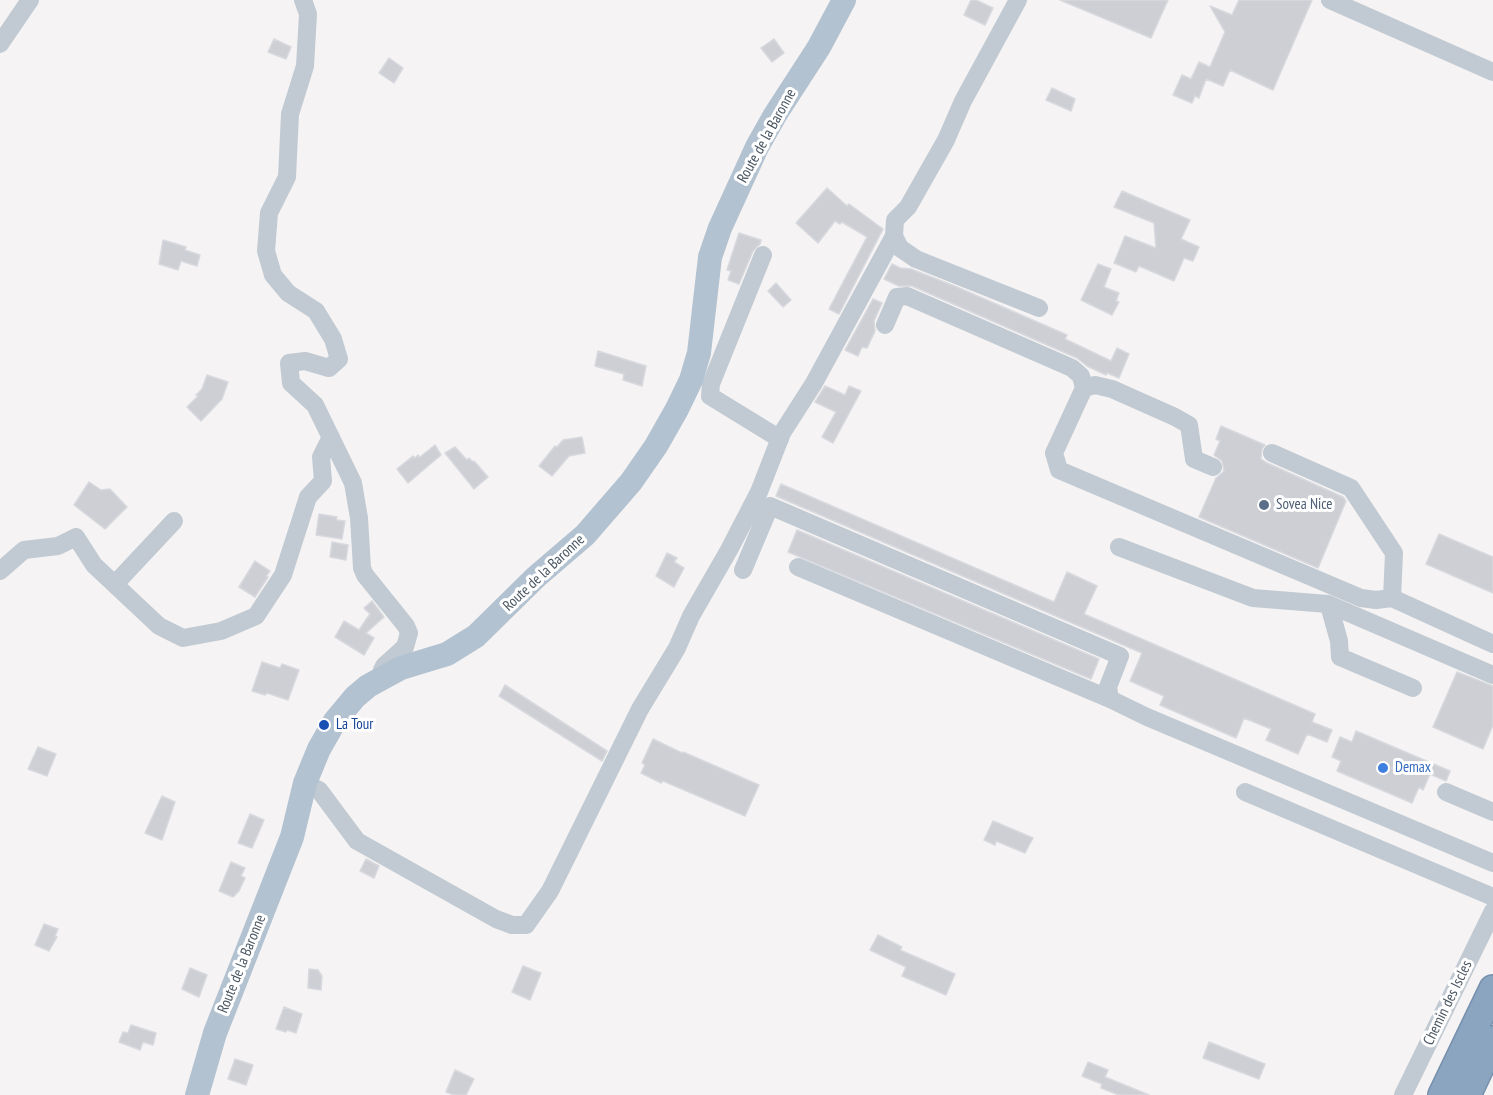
<!DOCTYPE html>
<html>
<head>
<meta charset="utf-8">
<style>
	body { margin:0 }
	canvas { display:block; background:#f5f3f3 }
</style>
</head>
<body>
<canvas width="1493" height="1095"></canvas>
<script>
const ctx = document.querySelector('canvas').getContext('2d');
ctx.lineJoin = 'round';
function paint(path, color) {
  ctx.fillStyle = color;
  ctx.fill(path, 'evenodd');
}
function shape(rows) {
  const path = new Path2D();
  for (const r of rows) {
    path.moveTo(r[0], r[1]);
    for (let i = 2; i < r.length; i += 2) path.lineTo(r[i], r[i + 1]);
  }
  return path;
}
function trace(path, color, width, dash) {
  ctx.strokeStyle = color;
  ctx.lineWidth = width;
  ctx.lineCap = dash ? 'butt' : 'round';
  ctx.setLineDash(dash || []);
  ctx.stroke(path);
}
function write(font, color, halo, rows, align = 'center') {
  ctx.font = font + ' "PT Sans Narrow",sans-serif';
  ctx.lineWidth = 6;
  ctx.setLineDash([]);
  ctx.textBaseline = 'middle';
  ctx.strokeStyle = halo;
  ctx.fillStyle = color;
  for (const [text, x, y, turn = 0] of rows) {
    ctx.save();
    ctx.translate(x, y);
    ctx.rotate((+turn || 0) * Math.PI / 180);
    ctx.textAlign = isNaN(turn) ? turn : align;
    if (halo) ctx.strokeText(text, 0, 0);
    ctx.fillText(text, 0, 0);
    ctx.restore();
  }
}
const building = shape([
	[971,0,976,0,993,8,985,25,964,15,971,0],
	[1060,0,1168,0,1151,38,1060,0],
	[1239,0,1312,0,1273,90,1230,70,1223,86,1206,79,1199,98,1195,96,1192,103,1173,95,1182,75,1191,79,1199,62,1210,67,1225,32,1210,6,1232,15,1239,0],
	[274,39,291,47,286,59,268,52,274,39],
	[774,39,784,53,772,62,761,48,774,39],
	[389,58,403,68,394,83,379,73,389,58],
	[1052,88,1075,99,1071,111,1046,100,1052,88],
	[827,188,847,206,849,204,883,229,839,314,829,309,867,237,842,222,840,224,835,221,818,243,796,223,827,188],
	[1122,191,1190,220,1181,239,1199,247,1193,261,1184,258,1174,281,1139,266,1136,272,1114,263,1125,236,1156,248,1154,223,1114,207,1122,191],
	[739,233,761,240,760,244,753,251,739,284,728,280,731,271,727,270,739,233],
	[163,240,186,247,185,250,200,255,197,266,181,261,178,270,159,264,163,240],
	[892,264,900,268,911,269,957,287,1067,335,1065,339,1111,361,1117,348,1129,354,1119,378,1107,373,1106,375,1087,366,1077,358,912,286,899,286,884,279,892,264],
	[1098,264,1111,269,1104,287,1119,293,1116,301,1119,302,1112,315,1081,300,1098,264],
	[776,283,791,300,783,307,768,291,776,283],
	[873,299,882,303,874,321,875,331,867,348,862,347,858,356,845,350,873,299],
	[598,351,646,366,642,386,623,380,624,374,595,366,598,351],
	[207,375,228,382,222,399,201,421,187,407,198,396,196,395,202,389,207,375],
	[825,386,845,395,849,386,861,391,833,443,822,437,836,412,815,402,825,386],
	[1221,426,1265,445,1262,449,1261,459,1267,463,1343,497,1346,501,1318,568,1199,517,1216,478,1224,471,1222,461,1214,455,1220,441,1216,439,1221,426],
	[582,437,585,453,569,456,552,476,539,466,555,446,557,447,563,440,582,437],
	[435,445,441,455,408,483,397,469,413,456,415,458,418,455,420,457,435,445],
	[455,447,467,460,469,458,473,462,474,461,488,477,474,489,445,453,455,447],
	[89,482,101,490,110,489,127,507,105,529,74,505,89,482],
	[781,484,1054,602,1067,572,1097,586,1084,614,1315,714,1312,722,1332,730,1327,742,1307,734,1298,754,1266,740,1271,729,1244,718,1236,738,1160,705,1164,696,1130,681,1142,653,776,496,781,484],
	[319,514,337,517,336,520,345,521,342,539,316,535,319,514],
	[797,530,1099,659,1091,679,788,552,797,530],
	[1439,534,1493,557,1493,593,1426,564,1439,534],
	[332,542,348,545,346,560,330,557,332,542],
	[667,553,677,558,674,562,684,568,674,587,656,576,667,553],
	[255,561,270,571,266,576,268,577,255,597,239,587,255,561],
	[372,601,384,617,366,633,374,638,364,655,335,637,344,621,359,630,370,614,364,608,372,601],
	[262,662,280,668,282,664,299,670,288,700,267,693,265,695,252,691,262,662],
	[1457,672,1493,686,1493,725,1483,749,1433,727,1457,672],
	[505,685,607,751,602,761,499,696,505,685],
	[1356,731,1450,771,1446,781,1430,774,1423,790,1419,787,1412,803,1337,771,1341,761,1332,757,1340,737,1352,742,1356,731],
	[653,739,682,753,683,752,759,785,745,816,663,781,661,783,641,773,645,765,642,763,653,739],
	[38,747,56,754,47,776,28,769,38,747],
	[162,796,175,802,162,840,145,833,162,796],
	[250,814,264,820,252,848,238,843,250,814],
	[993,821,1033,838,1025,853,996,841,995,845,984,840,993,821],
	[366,859,379,866,374,878,360,871,366,859],
	[231,862,245,868,241,876,245,878,239,891,233,897,219,891,231,862],
	[44,924,58,929,55,936,57,937,49,951,35,945,44,924],
	[878,935,902,947,900,950,955,974,946,995,902,976,906,967,870,950,878,935],
	[523,966,541,973,530,1000,512,992,523,966],
	[190,968,207,975,199,997,182,989,190,968],
	[309,969,318,970,322,976,321,990,308,988,309,969],
	[284,1007,302,1014,296,1033,287,1030,286,1032,276,1029,284,1007],
	[131,1025,156,1033,153,1045,143,1042,140,1050,119,1042,123,1032,128,1033,131,1025],
	[1209,1042,1265,1064,1259,1079,1203,1058,1209,1042],
	[235,1059,253,1065,246,1085,228,1079,235,1059],
	[1088,1062,1108,1070,1105,1077,1149,1095,1119,1095,1101,1088,1102,1084,1082,1076,1088,1062],
	[455,1070,474,1079,466,1095,454,1095,446,1092,455,1070]
]);
paint(building, '#cdcfd5');
trace(building, '#d7d9de', 1.5);
const highway = shape([
	[1442,1095,1493,989],
	[1467,1095,1493,1040]
]);
trace(highway, '#7690ad', 30);
trace(shape([
	[303,0,308,14,305,66,290,114,287,177,269,213,266,251,273,275,288,293,316,311,333,339,339,359,329,368,305,361,289,363,291,383,315,405,353,483,359,518,362,568,365,575,406,626,409,633,405,647,384,666,382,670,382,677],
	[1018,0,963,101,946,140,908,207,895,220,894,236,900,248,916,259,1039,308],
	[1330,0,1493,72],
	[0,44,30,0],
	[763,255,711,384,710,396,780,439],
	[885,325,897,297,907,296,1072,368,1081,376,1084,388],
	[1272,453,1351,488,1394,553,1392,598,1493,644],
	[1213,467,1194,459,1189,425,1175,417,1112,389,1095,385,1084,388,1054,453,1059,470,1361,598,1376,600,1392,598],
	[1119,547,1253,598,1328,604,1493,675],
	[798,567,1110,699],
	[743,570,770,506,1120,656,1108,687,1110,699,1147,717,1493,863],
	[0,571,24,550,58,546,76,537,94,565,159,626,183,638,221,631,256,616,283,575,308,497,323,481,321,457,331,437],
	[115,584,174,521],
	[1329,605,1339,641,1340,657,1413,688],
	[305,783,319,790,357,841,496,919,512,925,526,925,550,891,640,709,677,648,691,616,729,550,759,492,782,433,814,383,894,236],
	[1245,792,1493,897],
	[1446,792,1493,812],
	[1403,1095,1493,911]
]), '#c1cad2', 18);
trace(shape([
	[197,1095,215,1033,292,837,305,783,319,749,335,721,355,697,368,686,401,668,447,654,476,636,536,577,585,535,631,482,656,446,677,409,691,380,699,353,710,257,720,228,757,147,775,115,819,47,844,0]
]), '#b3c2d1', 24);
trace(highway, '#8ba5c1', 27);
for (const [x, y, r, color] of [
	[1264,505,6,"#5c6f8a"],
	[324,725,6,"#1a4fb4"],
	[1383,768,6,"#3f7fe0"]
]) {
  const dot = new Path2D();
  dot.arc(x, y, r, 0, 2 * Math.PI);
  ctx.fillStyle = color;
  ctx.fill(dot);
  trace(dot, '#fff', 2);
}
write('15px', '#4a5661', '#fff', [
	["Route de la Baronne",767,136,-61],
	["Route de la Baronne",544,573,-43],
	["Route de la Baronne",242,964,-68],
	["Chemin des Iscles",1448,1003,-64]
]);
write('15px', '#4e5e75', '#fff', [
	["Sovea Nice",1276,505]
], 'left');
write('15px', '#164399', '#fff', [
	["La Tour",336,725]
], 'left');
write('15px', '#366cbe', '#fff', [
	["Demax",1395,768]
], 'left');
</script>
</body>
</html>
